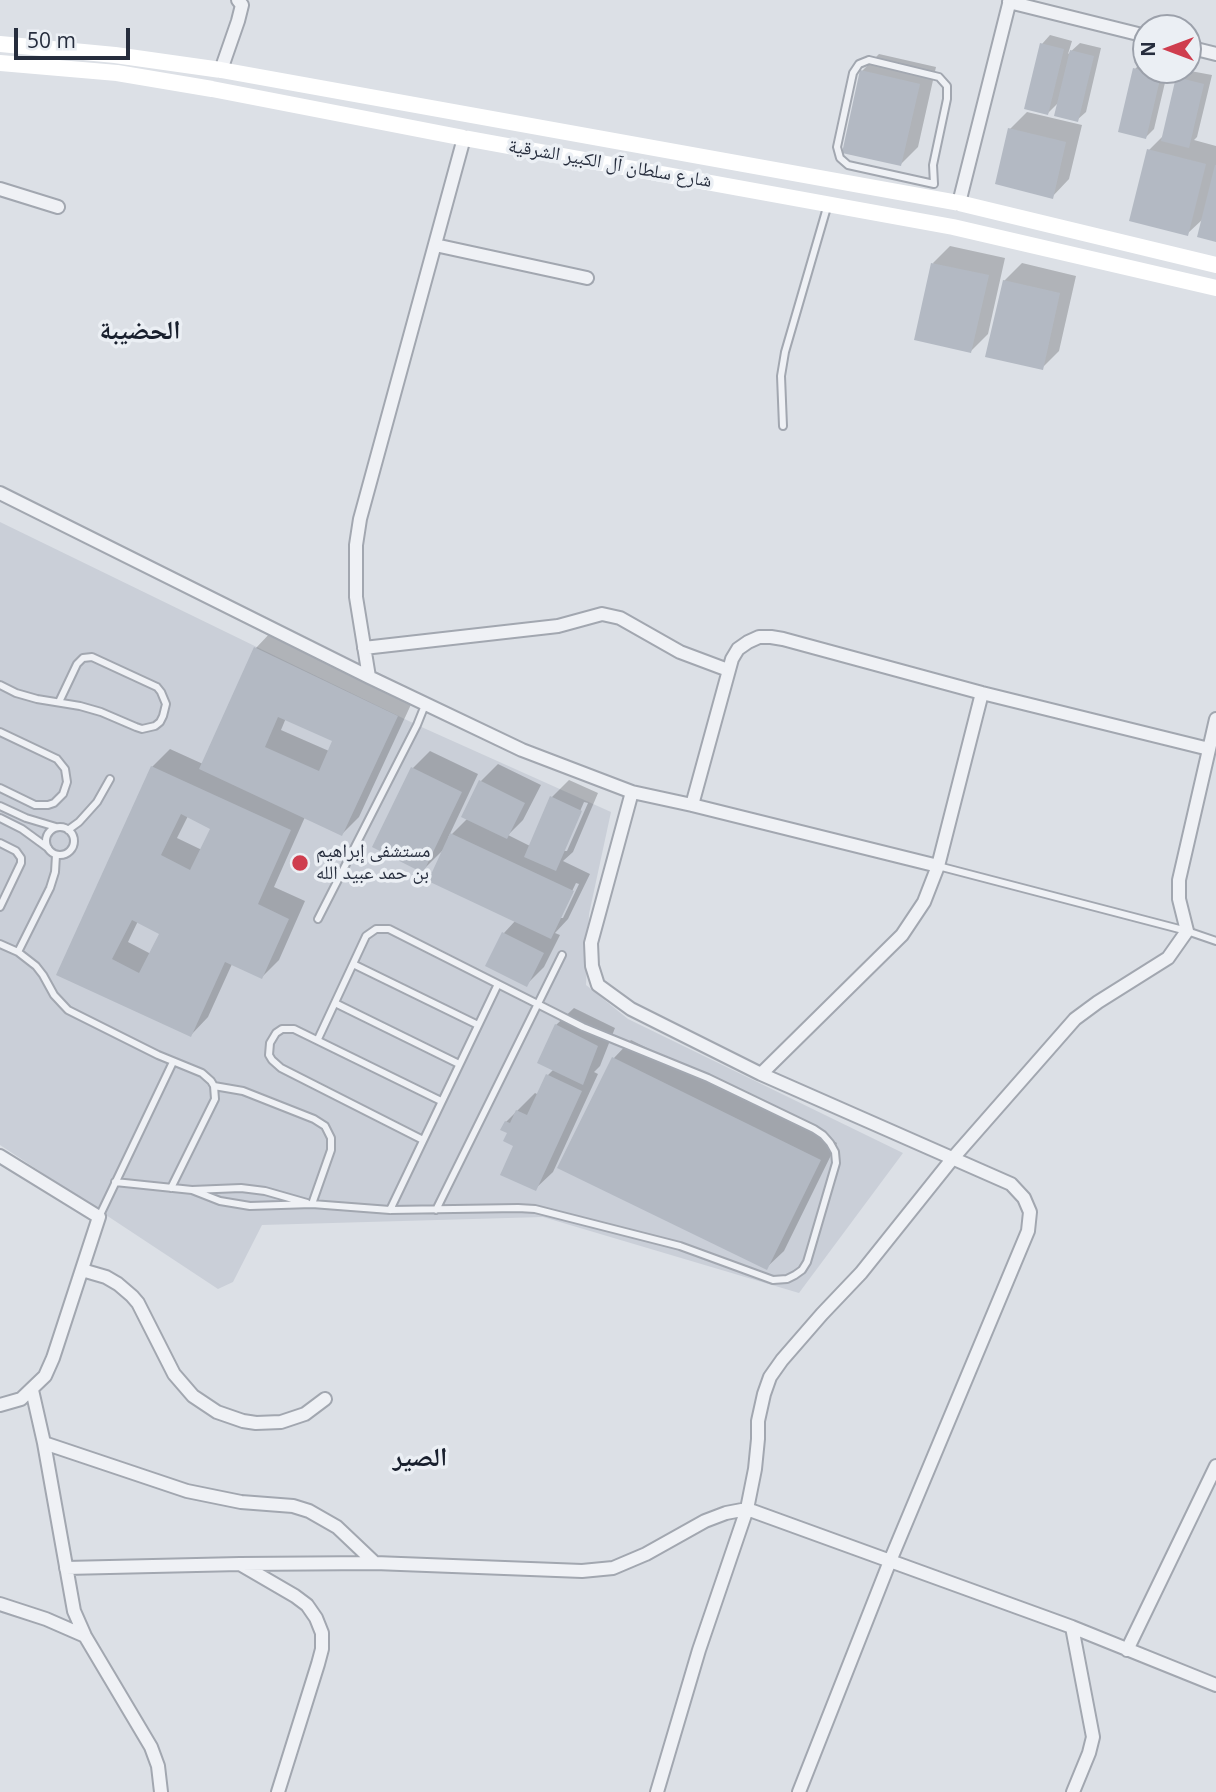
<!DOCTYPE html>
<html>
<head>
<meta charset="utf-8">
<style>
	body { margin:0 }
	#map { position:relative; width:1216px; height:1792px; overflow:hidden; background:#dce0e6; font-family:"Open Sans",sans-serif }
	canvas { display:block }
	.north { position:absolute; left:1132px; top:14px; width:70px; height:70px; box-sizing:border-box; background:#ebeff4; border:2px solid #9ca1ab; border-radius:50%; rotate:270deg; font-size:19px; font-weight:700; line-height:28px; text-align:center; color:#262d3d }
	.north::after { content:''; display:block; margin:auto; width:24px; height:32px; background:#cf3d4e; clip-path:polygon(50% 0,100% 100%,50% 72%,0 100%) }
	.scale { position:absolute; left:14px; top:28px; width:116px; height:32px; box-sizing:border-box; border:4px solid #262d3d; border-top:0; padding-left:9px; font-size:21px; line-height:24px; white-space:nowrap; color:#262d3d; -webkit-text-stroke:5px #ebeff4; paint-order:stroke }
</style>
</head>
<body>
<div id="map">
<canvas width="1216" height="1792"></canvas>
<div class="north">N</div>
<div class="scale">50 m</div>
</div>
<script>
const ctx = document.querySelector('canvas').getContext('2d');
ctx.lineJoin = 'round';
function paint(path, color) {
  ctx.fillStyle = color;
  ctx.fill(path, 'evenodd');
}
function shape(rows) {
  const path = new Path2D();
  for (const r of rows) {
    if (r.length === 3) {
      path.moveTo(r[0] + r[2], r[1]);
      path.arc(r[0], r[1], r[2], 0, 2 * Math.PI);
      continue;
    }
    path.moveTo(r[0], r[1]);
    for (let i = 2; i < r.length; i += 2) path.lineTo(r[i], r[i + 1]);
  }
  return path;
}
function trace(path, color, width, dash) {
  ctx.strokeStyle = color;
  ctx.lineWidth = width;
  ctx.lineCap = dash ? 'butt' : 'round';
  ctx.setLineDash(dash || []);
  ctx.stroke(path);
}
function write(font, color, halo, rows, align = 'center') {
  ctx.font = font + ' "Open Sans","Noto Naskh Arabic",sans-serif';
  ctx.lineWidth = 7;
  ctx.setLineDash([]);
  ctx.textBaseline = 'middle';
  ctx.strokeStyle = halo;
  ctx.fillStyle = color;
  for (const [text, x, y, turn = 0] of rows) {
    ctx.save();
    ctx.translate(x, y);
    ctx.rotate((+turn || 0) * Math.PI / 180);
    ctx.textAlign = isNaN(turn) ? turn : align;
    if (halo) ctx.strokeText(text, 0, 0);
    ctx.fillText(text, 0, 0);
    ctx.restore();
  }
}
paint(shape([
	[0,522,417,725,611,812,589,914,586,985,628,1019,903,1153,799,1293,543,1217,262,1225,233,1282,218,1289,0,1145]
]), '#cacfd8');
paint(shape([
	[1050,35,1072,41,1068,54,1080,43,1101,48,1086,112,1077,120,1059,102,1048,113,1042,44],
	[879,54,936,67,918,147,901,164,862,71],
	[1143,61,1146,61,1146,70,1168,70,1154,129,1146,137,1135,69],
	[1185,70,1212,75,1197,137,1194,140,1216,146,1216,240,1204,218,1187,234,1149,150,1164,135,1178,78],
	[1027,112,1082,125,1069,179,1052,197,1010,129],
	[950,246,1005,258,988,334,971,351,933,263],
	[1022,263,1076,276,1059,351,1042,368,1004,281],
	[273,630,414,698,359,817,342,834,305,817,274,887,305,901,279,960,262,977,232,964,208,1017,191,1035,58,974,152,767,170,749,203,764,256,648],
	[286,718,334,740,329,751,281,730],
	[188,816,213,828,202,850,177,838],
	[138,921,161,933,151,954,128,942],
	[430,751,478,774,448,838,468,818,481,781,498,764,541,785,523,820,508,835,530,846,552,797,569,780,598,793,573,852,563,861,590,874,568,919,555,933,560,935,544,967,527,984,488,965,504,933,516,920,444,849,423,870,375,847,413,768],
	[584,802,588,803,567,851,563,851],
	[576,883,579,884,563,918,559,918],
	[574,1008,615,1028,600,1066,594,1072,598,1074,553,1172,535,1189,509,1132,506,1122,535,1093,539,1095,548,1075,554,1069,556,1025],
	[631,1040,837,1143,784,1251,766,1268,559,1167,614,1058]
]), '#0003');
paint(shape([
	[1040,43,1064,49,1048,115,1024,109],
	[1070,50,1094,56,1078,122,1054,116],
	[1133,68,1161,75,1146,139,1118,132],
	[860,70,920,84,901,166,842,153],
	[1176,77,1204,84,1189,148,1161,141],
	[1008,128,1066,142,1053,199,995,184],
	[1147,149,1206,164,1188,236,1129,221],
	[1215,165,1216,165,1216,242,1197,237],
	[931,263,989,275,971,353,914,340],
	[1003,280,1060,293,1043,370,985,357],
	[254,647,398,716,342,836,199,769],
	[278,717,332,741,319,771,265,747],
	[151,766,291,830,258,904,289,919,262,979,225,962,191,1037,56,975],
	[181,814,210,829,190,870,161,855],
	[132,920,159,934,139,973,112,959],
	[411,767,462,792,423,873,372,847],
	[479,780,525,803,507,839,461,817],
	[550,796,582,811,556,871,524,857],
	[450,833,574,891,551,939,428,881],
	[502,932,544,953,527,987,485,966],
	[555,1024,598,1046,583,1085,537,1063],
	[612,1057,821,1160,767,1270,557,1168],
	[546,1074,582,1091,536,1191,500,1175,513,1146,503,1141,507,1133,500,1130,505,1121,510,1123,516,1110,527,1115]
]), '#b3b9c3');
const lane = shape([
	[869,60,939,77,947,86,947,99,933,165,934,184,848,165,840,158,837,147,853,73,859,64,869,60],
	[783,426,781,376,785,352,828,204],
	[0,685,16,693,37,699,80,706,101,712,136,727,142,729,155,726,160,722,163,716,166,704,161,692,157,687,92,657,83,658,77,664,59,702],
	[0,732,57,759,65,769,67,782,63,794,54,803,48,805,35,805,0,788],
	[0,806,26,818,56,827],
	[0,818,22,829,48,848],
	[60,841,14],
	[68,830,79,822,97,802,110,779],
	[0,843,16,851,21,858,21,863,0,907],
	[938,866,1187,931,1216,941],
	[318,919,417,725,425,705],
	[0,944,18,952,36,966,43,975,54,995,68,1010,158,1055,202,1073,211,1081,214,1086,215,1099,171,1188],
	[18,952,50,888,55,872,56,855],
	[353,964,478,1025],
	[335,1003,459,1064],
	[214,1086,243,1091,314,1119,325,1126,331,1138,331,1150,312,1204],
	[423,1140,281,1068,272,1060,269,1055,270,1043,276,1033,282,1029,294,1029,441,1101],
	[115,1182,192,1190,241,1188,265,1191,307,1203],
	[192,1190,220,1201,250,1206,312,1204,390,1210,518,1208,535,1209,680,1246,773,1280,787,1279,795,1275,802,1270,807,1262,836,1163,835,1152,830,1143,823,1135,814,1129,708,1078,583,1027,389,929,376,929,366,936,318,1039],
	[390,1210,498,984],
	[436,1210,562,955],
	[99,1217,173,1062]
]);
const street = shape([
	[1009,2,1146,36],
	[1188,47,1216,54],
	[221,70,238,21,242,5,238,0],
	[0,189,58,207],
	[959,203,1010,0],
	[435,245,587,278],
	[0,493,369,677,522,750,632,792,692,805,938,866],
	[364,648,558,626,602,614,620,618,680,652,728,670],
	[369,677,356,597,356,545,360,519,464,138],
	[632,792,591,943,592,966,598,985,631,1009,761,1074,1011,1184,1024,1198,1030,1212,1028,1231,890,1561,799,1792],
	[692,805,732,659,738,649,748,642,759,637,771,637,783,639,982,693,1209,749],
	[761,1074,902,935,924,902,938,866,982,693],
	[0,1156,99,1217,53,1358,45,1376,21,1399,0,1405],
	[82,1270,106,1277,118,1284,132,1296,138,1303,174,1374,193,1396,217,1412,243,1421,256,1423,281,1422,305,1414,325,1399],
	[32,1390,44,1443,74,1611,85,1636,151,1747,158,1766,161,1792],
	[44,1443,187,1491,241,1502,293,1506,309,1511,337,1527,375,1563],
	[240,1564,295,1596,307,1605,316,1618,322,1633,322,1649,318,1664,278,1792],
	[66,1568,240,1564,375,1563,582,1571,613,1568,646,1554,705,1521,726,1513,747,1509,1072,1627,1216,1685],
	[0,1604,46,1619,85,1636],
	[1072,1627,1093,1737,1089,1753,1073,1792],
	[1127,1650,1216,1466],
	[657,1792,699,1650,747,1509,755,1469,758,1439,758,1421,764,1394,770,1377,782,1360,822,1314,861,1273,953,1158,1075,1019,1098,1002,1168,958,1187,931,1179,899,1179,880,1216,719]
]);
trace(lane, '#a2a7b0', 10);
trace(street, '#a2a7b0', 16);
trace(lane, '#eff1f5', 6);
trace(street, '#eff1f5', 12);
trace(shape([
	[0,44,115,55,221,70,959,203,1216,265],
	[0,63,117,73,212,89,464,138,953,227,1216,288]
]), '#fff', 16);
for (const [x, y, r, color] of [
	[300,863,9,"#cf3d4e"]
]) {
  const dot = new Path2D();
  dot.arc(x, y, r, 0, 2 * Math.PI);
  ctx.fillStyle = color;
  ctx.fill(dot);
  trace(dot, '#ebeff4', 2.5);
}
write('19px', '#262d3d', '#ebeff4', [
	["شارع سلطان آل الكبير الشرقية",610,164,10]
]);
write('19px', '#262d3d', '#ebeff4', [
	["مستشفى إبراهيم",316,852],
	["بن حمد عبيد الله",316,874]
], 'left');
write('bold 26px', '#181f2d', '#ebeff4', [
	["الحضيبة",140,332],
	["الصير",420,1459]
]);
</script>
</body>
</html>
